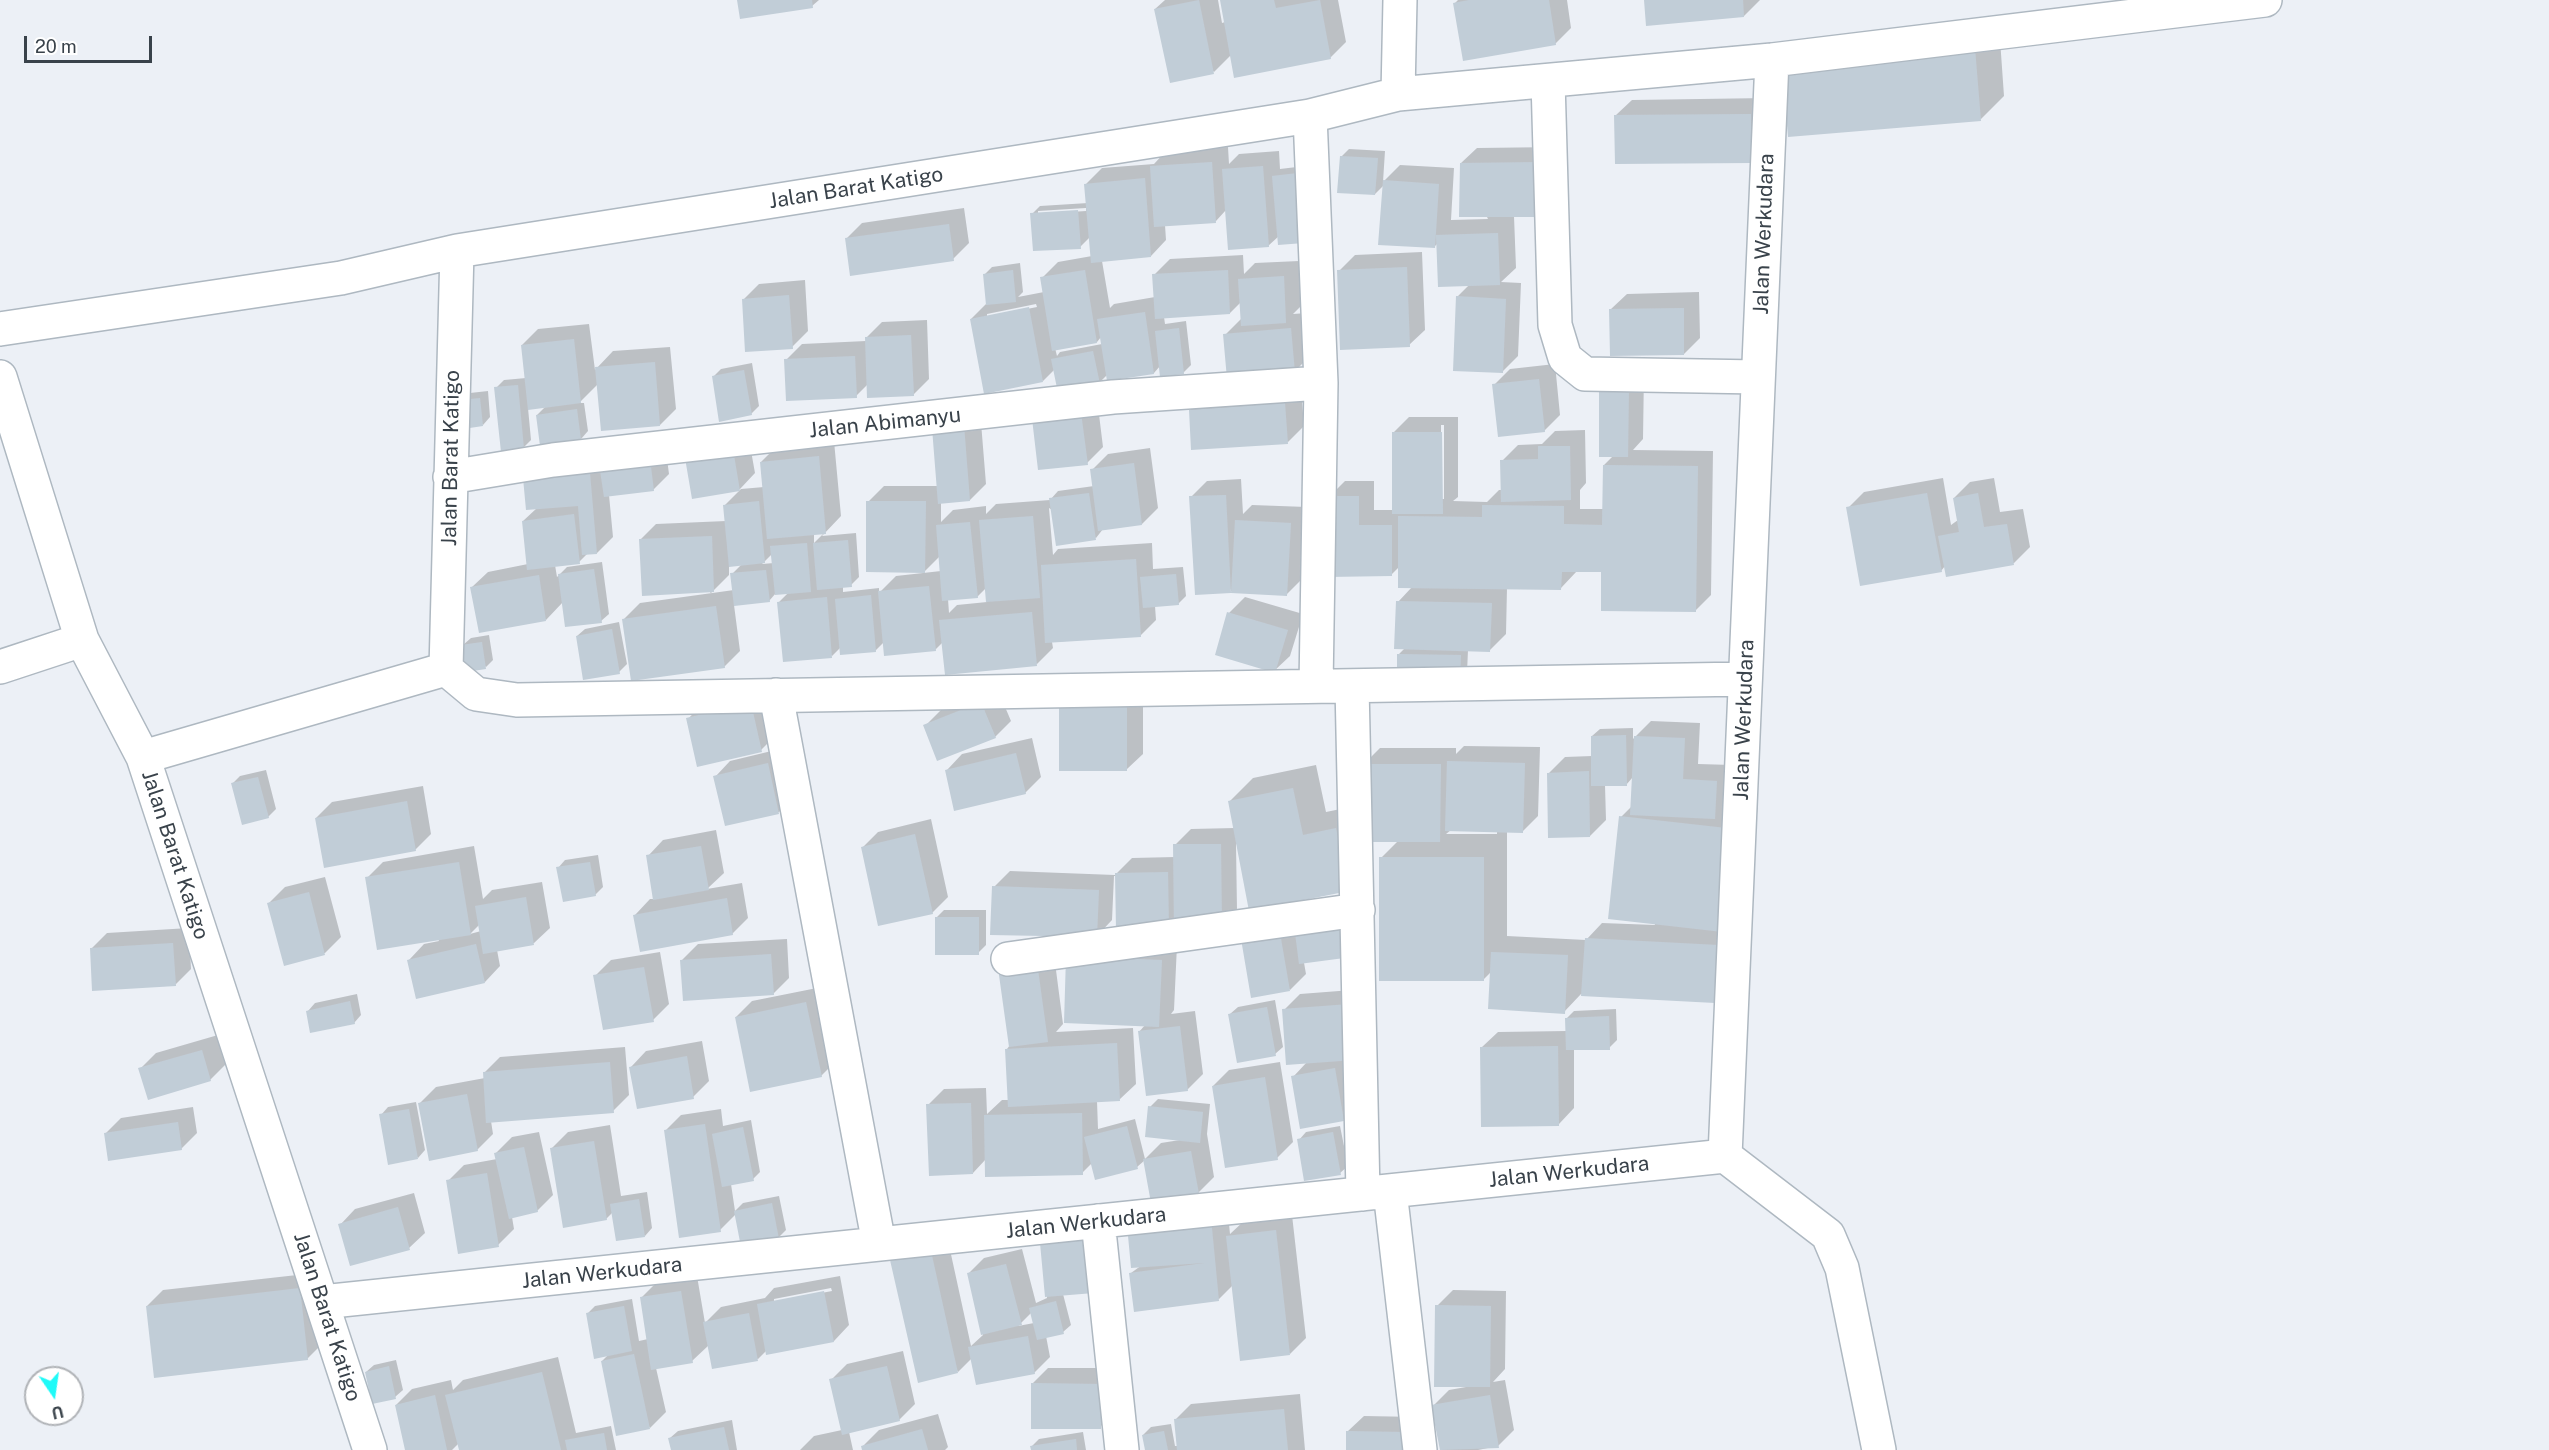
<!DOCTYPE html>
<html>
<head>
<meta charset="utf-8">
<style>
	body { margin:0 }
	#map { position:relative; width:2549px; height:1450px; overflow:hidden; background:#ecf0f6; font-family:"Public Sans",sans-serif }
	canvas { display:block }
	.north { position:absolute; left:24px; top:1366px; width:60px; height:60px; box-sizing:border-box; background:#fff; border:2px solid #b0b3b7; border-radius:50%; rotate:167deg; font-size:16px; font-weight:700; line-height:24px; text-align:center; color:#39424a }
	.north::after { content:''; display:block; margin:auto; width:21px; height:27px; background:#1ffaf8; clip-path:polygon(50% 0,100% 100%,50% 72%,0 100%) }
	.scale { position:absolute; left:24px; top:36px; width:128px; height:27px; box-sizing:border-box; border:3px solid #39424a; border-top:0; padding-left:8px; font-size:18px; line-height:21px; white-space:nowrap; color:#39424a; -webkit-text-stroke:4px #fff; paint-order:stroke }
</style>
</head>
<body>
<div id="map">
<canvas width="2549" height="1450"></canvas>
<div class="north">U</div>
<div class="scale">20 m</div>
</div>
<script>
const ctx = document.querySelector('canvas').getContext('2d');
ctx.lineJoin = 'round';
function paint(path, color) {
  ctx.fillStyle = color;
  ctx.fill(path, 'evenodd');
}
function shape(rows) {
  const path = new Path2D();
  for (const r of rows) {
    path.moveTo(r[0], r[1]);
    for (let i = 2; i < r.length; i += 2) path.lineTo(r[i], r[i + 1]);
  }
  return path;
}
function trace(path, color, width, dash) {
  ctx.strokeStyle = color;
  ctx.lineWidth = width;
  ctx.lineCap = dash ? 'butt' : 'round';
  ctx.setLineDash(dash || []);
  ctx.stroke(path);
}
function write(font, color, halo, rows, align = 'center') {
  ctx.font = font + ' "Public Sans",sans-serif';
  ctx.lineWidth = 6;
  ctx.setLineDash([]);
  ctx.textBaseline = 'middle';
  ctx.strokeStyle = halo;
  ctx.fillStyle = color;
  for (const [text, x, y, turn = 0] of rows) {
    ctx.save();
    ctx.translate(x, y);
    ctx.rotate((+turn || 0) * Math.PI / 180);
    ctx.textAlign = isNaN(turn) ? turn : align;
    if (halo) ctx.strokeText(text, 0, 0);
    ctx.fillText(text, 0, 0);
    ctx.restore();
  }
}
paint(shape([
	[739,0,819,0,812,6],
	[1165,0,1218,0,1222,23,1225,22,1221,0,1338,0,1346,42,1330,58,1231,55,1214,72,1155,9],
	[1458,0,1567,0,1571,28,1555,44,1455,3],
	[1645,0,1760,0,1744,16],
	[1999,25,2004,96,1981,119,1783,65],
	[1767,98,1751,161,1616,115,1632,100],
	[1228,147,1229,164,1239,154,1279,151,1280,169,1305,166,1279,236,1268,246,1226,210,1216,221,1165,225,1166,240,1151,256,1102,261,1110,308,1114,304,1155,297,1154,275,1170,259,1243,255,1244,274,1255,263,1299,261,1302,305,1293,314,1307,313,1310,356,1294,372,1225,335,1241,319,1241,302,1230,313,1164,317,1165,324,1186,321,1191,365,1183,373,1160,366,1154,373,1107,375,1099,383,1055,369,1043,381,971,319,987,303,985,274,992,267,1020,263,1023,292,1018,297,1044,292,1042,278,1058,262,1092,256,1090,237,1080,247,1032,214,1040,206,1088,203,1086,184,1102,168,1154,164,1167,150],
	[1086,208,1086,211,1038,214,1038,211],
	[1036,304,1037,307,987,317,987,314],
	[1101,337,1102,344,1060,352,1057,356,1055,348,1097,342],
	[1557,147,1514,216,1516,268,1501,282,1521,283,1518,356,1502,372,1457,297,1469,285,1438,243,1434,247,1384,185,1375,194,1341,157,1349,149,1385,151,1383,182,1400,165,1454,168,1451,220,1488,219,1461,163,1477,148],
	[964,208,969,243,953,259,846,239,862,223],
	[1422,252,1425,330,1409,345,1339,271,1355,255],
	[805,280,808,331,792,347,743,300,759,284],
	[1699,292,1700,338,1684,354,1611,309,1627,294],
	[927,320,929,379,913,395,868,384,856,396,786,360,802,344,866,341,866,338,882,322],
	[589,324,595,370,613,351,670,347,676,409,660,425,598,384,579,403,584,403,588,431,581,439,537,415,546,406,528,408,531,440,523,448,496,388,504,380,526,378,522,345,538,329],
	[752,363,759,406,751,414,713,377,721,369],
	[1555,364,1560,415,1544,431,1494,385,1510,369],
	[1644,372,1643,439,1633,450,1713,451,1711,595,1695,611,1603,571,1577,571,1561,588,1507,588,1506,634,1490,650,1468,650,1467,673,1399,654,1405,648,1398,602,1412,587,1399,567,1391,575,1329,497,1345,481,1374,481,1374,510,1393,510,1393,433,1409,417,1458,417,1458,497,1453,501,1487,502,1499,490,1502,490,1502,461,1518,445,1542,444,1555,431,1585,430,1586,483,1580,490,1580,509,1604,509,1604,465,1614,455,1601,388],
	[1441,425,1444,425,1444,499,1441,499],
	[1301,388,1304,426,1288,442,1190,410,1206,394],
	[1096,390,1103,447,1087,463,1040,469],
	[488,391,490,417,483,425,462,401,470,393],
	[980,410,986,484,970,500,941,503,941,522,953,510,986,506,986,514,996,504,1050,500,1058,491,1094,486,1092,470,1108,454,1150,448,1158,508,1142,524,1103,529,1096,538,1049,508,1053,555,1058,549,1152,543,1153,569,1183,567,1186,596,1178,604,1155,606,1156,620,1140,636,1052,642,1053,648,1037,664,943,642,935,650,884,642,875,651,841,647,832,656,779,602,789,592,776,593,769,601,734,605,740,651,724,667,624,619,640,603,734,590,732,574,742,564,729,566,729,575,711,593,640,540,656,524,726,521,725,505,741,489,764,487,761,462,777,446,834,441,841,516,822,536,856,533,859,577,851,585,843,586,843,592,879,588,879,593,896,576,923,573,868,502,884,486,938,486,933,428],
	[825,532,814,543,814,534],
	[773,553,774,563,762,564],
	[940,556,941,571,923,573],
	[986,588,987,602,957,605,949,613,948,599,977,597],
	[748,434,755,473,740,489,694,498],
	[664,436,669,474,653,490,609,495,613,537,597,553,588,553,579,562,555,565,557,577,567,567,602,562,609,614,601,621,563,602,546,620,472,587,488,572,528,564,523,521,537,508,525,479],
	[1943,478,1951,525,1958,520,1954,498,1970,482,1994,478,2000,512,2023,509,2030,547,2014,563,1947,575,1945,566,1941,571,1848,508,1864,492],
	[1241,479,1243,514,1252,505,1307,507,1302,579,1286,595,1231,591,1191,497,1207,481],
	[1245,597,1303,614,1290,656,1274,671,1229,613],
	[619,622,627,664,619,672,577,636,585,629],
	[489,635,493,660,486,667,463,645,471,638],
	[1143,683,1143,754,1127,769,1076,684],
	[767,688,777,734,761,750,688,719,703,703],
	[997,688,1011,721,995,737,925,726,941,710],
	[1651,721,1700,723,1698,764,1732,765,1730,803,1758,806,1746,907,1730,985,1715,1001,1581,994,1564,1012,1491,972,1483,980,1381,858,1398,841,1367,841,1348,890,1236,844,1237,910,1221,926,1168,927,1116,876,1114,876,1112,920,1097,936,994,887,1010,871,1115,875,1132,858,1175,857,1175,845,1191,829,1235,828,1230,801,1253,778,1316,765,1326,812,1360,805,1364,764,1380,748,1456,748,1456,754,1464,746,1540,747,1538,816,1522,832,1507,831,1507,936,1586,940,1602,923,1655,925,1621,817,1632,806,1633,777,1626,785,1605,785,1606,820,1590,836,1549,773,1565,757,1592,756,1592,736,1600,729,1633,728,1633,739],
	[1451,830,1497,831,1497,834,1446,834],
	[1032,738,1041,777,1025,793,947,770,962,754],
	[784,748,795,796,779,812,726,824,715,777,730,761],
	[266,770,276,809,268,817,233,783,240,776],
	[423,786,431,834,415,850,316,818,332,802],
	[931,819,948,897,932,913,863,847,878,832],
	[716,830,724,873,707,889,742,883,748,918,732,934,635,915,650,899,655,899,648,856,663,840],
	[474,846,483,899,492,890,542,882,550,928,534,943,497,950,500,966,485,982,409,960,424,944,439,941,438,939,367,878,383,862],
	[479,925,481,931,470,934],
	[598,855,603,887,595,895,558,868,565,860],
	[325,877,341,937,325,953,285,964,269,903,285,887],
	[944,910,986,910,986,945,978,953,936,918],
	[1295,912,1306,974,1290,990,1242,934],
	[189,928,191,969,175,985,91,949,107,933],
	[787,939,789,978,773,994,682,960,698,944],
	[1177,945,1174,1010,1171,1014,1195,1011,1203,1074,1187,1090,1139,1032,1145,1025,1068,957],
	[1053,947,1063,1024,1056,1032,1133,1028,1136,1084,1120,1099,1097,1101,1098,1129,1135,1119,1145,1159,1161,1143,1180,1140,1150,1107,1158,1099,1210,1104,1207,1134,1214,1177,1198,1193,1145,1160,1137,1167,1092,1163,1082,1173,986,1159,973,1173,928,1105,944,1089,986,1088,987,1114,1002,1100,1009,1100,1007,1049,1010,1045,999,968],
	[660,952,669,1004,653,1020,595,976,611,960],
	[822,987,837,1060,821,1076,736,1017,752,1001],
	[1365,989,1359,1104,1343,1120,1293,1077,1307,1062,1284,1010,1300,994],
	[357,994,361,1015,354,1023,308,1011,315,1003],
	[1275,1000,1283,1047,1275,1054,1230,1014,1238,1007],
	[1616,1009,1617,1040,1609,1048,1574,1049,1574,1108,1559,1124,1482,1047,1498,1032,1567,1031,1566,1019,1574,1011],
	[218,1035,226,1064,210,1080,140,1069,156,1053],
	[702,1041,709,1081,693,1097,631,1067,646,1051],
	[625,1047,629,1095,613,1111,491,1121,493,1134,477,1150,420,1103,436,1087,485,1078,484,1073,500,1057],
	[1280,1062,1293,1142,1277,1158,1213,1086,1229,1070],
	[416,1102,425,1150,418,1158,381,1115,388,1107],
	[193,1107,197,1133,181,1149,105,1134,121,1118],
	[721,1109,723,1126,751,1120,760,1172,753,1179,731,1184,735,1211,743,1203,779,1196,786,1230,778,1238,736,1214,720,1230,665,1131,681,1115],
	[610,1125,621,1196,647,1192,652,1228,645,1236,613,1212,606,1219,552,1148,568,1132],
	[1340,1126,1348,1166,1340,1173,1299,1140,1306,1132],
	[539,1132,553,1195,537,1211,512,1217,514,1229,498,1245,448,1181,464,1165,497,1159,496,1153,512,1137],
	[414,1193,425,1233,409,1248,340,1225,355,1209],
	[1227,1203,1230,1234,1244,1221,1292,1215,1306,1338,1290,1354,1233,1285,1219,1299,1131,1273],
	[947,1236,971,1346,983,1335,968,1274,984,1258,1022,1249,1036,1303,1047,1298,1042,1243,1063,1294,1071,1325,1063,1332,1046,1336,1050,1357,1034,1373,972,1358,958,1372,892,1260,908,1244],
	[1032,1312,1034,1323,1018,1326],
	[315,1273,323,1343,307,1359,147,1306,163,1290],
	[697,1276,705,1323,721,1307,765,1298,774,1288,840,1276,849,1325,834,1341,767,1350,758,1359,709,1345,692,1361,656,1368,666,1412,650,1428,602,1361,609,1354,588,1313,595,1306,632,1299,639,1341,648,1339,641,1298,657,1282],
	[831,1288,832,1291,774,1302,774,1299],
	[1453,1290,1506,1291,1505,1369,1493,1382,1505,1380,1514,1430,1498,1446,1478,1450,1441,1450,1433,1406,1449,1390,1466,1387,1437,1306],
	[903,1351,915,1404,899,1420,849,1432,853,1450,800,1450,814,1436,842,1430,831,1380,847,1364],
	[558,1357,576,1433,611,1426,616,1450,460,1450,459,1443,452,1450,407,1450,396,1405,412,1389,451,1380,453,1390,463,1380],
	[396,1360,403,1390,395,1397,366,1372,374,1365],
	[1048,1368,1116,1368,1116,1411,1100,1427,1032,1384],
	[1300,1394,1305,1450,1146,1450,1143,1435,1151,1427,1171,1424,1175,1446,1178,1446,1175,1420,1191,1404],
	[938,1414,948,1447,945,1450,864,1450,863,1446,879,1430],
	[1364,1416,1419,1417,1418,1450,1347,1450,1348,1431],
	[732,1420,737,1450,672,1450,670,1438,678,1431],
	[1083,1432,1086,1450,1032,1450,1032,1446,1039,1439]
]), '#0003');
paint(shape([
	[737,0,812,0,813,8,740,19],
	[1199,0,1214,74,1170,83,1154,9],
	[1220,0,1274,0,1276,8,1320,0,1331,59,1234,78],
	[1469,0,1549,0,1556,45,1463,61,1453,3],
	[1644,0,1743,0,1744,17,1646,26],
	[1975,48,1981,121,1788,137,1782,65],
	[1751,114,1752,163,1615,164,1614,115],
	[1340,156,1378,158,1375,195,1337,193],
	[1212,162,1216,223,1154,227,1150,166],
	[1542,162,1542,217,1459,217,1460,163],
	[1263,166,1269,247,1228,250,1222,169],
	[1298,173,1304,243,1278,245,1272,176],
	[1145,178,1151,257,1091,263,1084,184],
	[1383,180,1439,184,1435,248,1378,245],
	[1078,210,1081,249,1033,251,1030,213],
	[949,224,954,261,850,276,845,238],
	[1498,233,1500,285,1438,287,1436,235],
	[1407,267,1410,347,1340,350,1337,270],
	[1013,270,1016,302,986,305,983,274],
	[1085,270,1097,343,1052,351,1040,277],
	[1228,270,1230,314,1155,319,1152,274],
	[1284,276,1286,323,1241,326,1238,279],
	[789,295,793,349,745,352,742,299],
	[1456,296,1506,299,1503,373,1453,371],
	[1029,307,1043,382,984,394,970,319],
	[1684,308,1684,355,1610,356,1609,309],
	[1145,312,1154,374,1107,381,1097,319],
	[1179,328,1184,374,1160,377,1155,331],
	[1291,328,1295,373,1227,379,1223,334],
	[911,335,914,396,867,398,865,337],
	[574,339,581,403,528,410,521,345],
	[1093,351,1100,384,1058,393,1051,359],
	[855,356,857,398,786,401,784,359],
	[655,362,660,426,601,431,595,367],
	[744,370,752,415,719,422,712,376],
	[1539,379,1545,432,1498,437,1492,384],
	[518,385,524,449,501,452,494,387],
	[1599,387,1629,387,1628,457,1599,457],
	[480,398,483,426,463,429,461,400],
	[1285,403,1288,444,1191,450,1189,410],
	[1080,405,1088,465,1038,470,1031,410],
	[577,409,581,440,540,446,536,415],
	[964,425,970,501,938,504,932,428],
	[1392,432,1442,432,1443,514,1392,514],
	[1538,446,1570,446,1571,500,1501,502,1500,460,1538,459],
	[733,449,740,491,692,499,685,458],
	[649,451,654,491,604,497,598,457],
	[819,456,826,534,767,539,760,462],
	[1134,463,1142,525,1098,531,1090,469],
	[1603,465,1698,466,1696,612,1601,611,1601,572,1562,572,1561,590,1398,588,1398,516,1482,517,1482,505,1564,506,1564,524,1602,525],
	[590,473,597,554,582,555,578,506,526,510,523,478],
	[1089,493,1096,540,1056,546,1049,498],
	[1927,493,1942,572,1860,586,1846,507],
	[1978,493,1984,527,2007,524,2014,565,1946,577,1938,536,1959,532,1953,498],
	[1226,495,1231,593,1195,595,1189,496],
	[1327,496,1359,496,1359,525,1392,525,1392,576,1328,577],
	[759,501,765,563,729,567,723,505],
	[866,501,926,501,925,573,866,572],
	[574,514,580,564,527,570,522,521],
	[1033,516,1040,598,986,602,979,520],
	[1235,520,1291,523,1287,596,1231,593],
	[970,522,978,598,942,601,936,525],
	[712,536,714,592,642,596,639,539],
	[848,540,852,587,817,590,813,543],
	[807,543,811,592,775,595,770,546],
	[1136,559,1141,637,1045,643,1041,565],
	[594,569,602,623,565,627,558,574],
	[766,570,770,602,734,606,730,573],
	[1176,574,1179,605,1143,608,1140,577],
	[539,575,546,621,479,633,470,587],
	[929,586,936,651,884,656,878,591],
	[871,595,876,652,840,655,835,599],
	[827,597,832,658,783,662,777,602],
	[1396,601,1492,603,1490,652,1394,649],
	[716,606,725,668,631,681,622,619],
	[1032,612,1037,666,945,675,939,620],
	[1227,612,1288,630,1275,673,1215,655],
	[612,629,620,674,583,680,576,636],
	[482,642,486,669,466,672,461,645],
	[1397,654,1461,655,1460,683,1397,681],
	[1127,698,1127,771,1059,771,1059,699],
	[981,702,996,738,937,761,923,725],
	[751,703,762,752,697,767,686,718],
	[1626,735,1627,786,1591,786,1591,736],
	[1634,736,1685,738,1683,779,1717,781,1715,819,1630,815],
	[1016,753,1026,794,954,811,945,770],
	[1447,761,1525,763,1523,833,1445,831],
	[768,763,779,814,725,826,713,776],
	[1363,764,1441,764,1440,842,1363,842],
	[1589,771,1590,837,1548,838,1547,773],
	[258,777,269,818,242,825,231,783],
	[1293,788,1303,835,1336,828,1349,891,1249,911,1228,801],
	[407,801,416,851,324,868,315,818],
	[1619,816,1735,829,1723,932,1608,919],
	[915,834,933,914,878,926,861,847],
	[1173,844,1221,844,1222,927,1174,928],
	[701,846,709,890,653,900,646,855],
	[1379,857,1484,857,1484,981,1379,981],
	[459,862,471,935,377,950,365,877],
	[590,862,596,896,563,902,556,867],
	[1168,872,1169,929,1116,930,1115,873],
	[992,886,1099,890,1097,937,990,935],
	[309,892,325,955,284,966,267,903],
	[526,897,534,945,483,954,475,906],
	[727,898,733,935,640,952,633,915],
	[935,917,979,917,979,955,935,955],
	[1346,918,1352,957,1299,964,1294,925],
	[1279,927,1290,991,1251,998,1240,933],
	[1585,938,1718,945,1715,1003,1581,996],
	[173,943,176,986,92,991,90,948],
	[476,944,485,983,416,999,407,960],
	[1491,952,1568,955,1565,1014,1488,1009],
	[771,954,774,995,683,1001,680,960],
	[1066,956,1162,960,1159,1027,1064,1023],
	[1037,962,1048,1042,1009,1047,998,968],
	[644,967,654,1022,603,1030,593,975],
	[350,1001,355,1024,310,1033,306,1011],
	[806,1002,822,1077,750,1092,735,1017],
	[1350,1004,1354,1060,1286,1065,1282,1009],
	[1267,1007,1276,1056,1237,1063,1228,1014],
	[1609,1016,1610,1050,1566,1050,1565,1018],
	[1180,1026,1188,1091,1146,1096,1138,1031],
	[1117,1043,1120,1101,1008,1107,1005,1049],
	[1558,1046,1559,1126,1481,1127,1480,1047],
	[202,1050,211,1081,148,1100,138,1068],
	[687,1056,694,1099,637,1109,629,1067],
	[610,1062,614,1113,486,1123,483,1072],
	[1335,1068,1344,1121,1300,1129,1291,1076],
	[1265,1077,1278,1160,1225,1168,1212,1086],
	[467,1094,478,1151,429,1161,418,1103],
	[971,1103,973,1174,929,1176,926,1104],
	[1148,1106,1203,1112,1200,1143,1145,1137],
	[409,1109,418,1159,388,1165,379,1114],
	[1082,1113,1083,1175,985,1177,984,1115],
	[178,1122,182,1150,108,1161,104,1133],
	[705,1124,721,1232,679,1238,664,1130],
	[1127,1126,1138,1169,1095,1180,1084,1137],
	[743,1127,754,1181,722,1187,712,1134],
	[1333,1132,1341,1175,1304,1181,1297,1139],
	[594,1141,607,1220,563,1228,550,1148],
	[524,1147,538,1212,509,1219,494,1153],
	[1191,1151,1199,1194,1151,1203,1143,1159],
	[487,1173,499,1247,458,1254,446,1180],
	[639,1199,645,1237,616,1241,610,1204],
	[772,1203,779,1239,741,1247,734,1211],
	[398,1207,410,1250,350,1266,338,1224],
	[1211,1218,1219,1301,1134,1312,1129,1273,1204,1263,1131,1268,1127,1225],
	[1276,1230,1290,1355,1240,1361,1226,1236],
	[1089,1238,1094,1293,1045,1297,1040,1243],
	[931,1251,958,1373,918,1383,890,1260],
	[1006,1264,1022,1325,981,1335,967,1273],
	[300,1288,308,1360,154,1378,146,1306],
	[681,1291,693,1363,651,1370,640,1297],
	[824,1291,834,1342,766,1355,757,1304],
	[1056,1301,1064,1334,1037,1340,1029,1308],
	[1435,1305,1491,1306,1490,1387,1434,1387],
	[624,1306,632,1351,594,1359,586,1313],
	[749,1313,758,1361,712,1369,703,1322],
	[1028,1336,1035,1374,976,1385,968,1347],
	[634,1354,650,1429,616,1436,601,1361],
	[389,1366,396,1399,372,1404,365,1372],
	[887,1366,900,1421,842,1435,829,1379],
	[542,1372,561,1450,459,1450,445,1395],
	[1031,1383,1101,1384,1101,1429,1031,1429],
	[435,1395,447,1450,405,1450,395,1405],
	[1490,1395,1499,1448,1440,1450,1431,1405],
	[1284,1409,1288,1450,1177,1450,1174,1419],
	[724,1427,729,1450,671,1450,668,1438],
	[922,1429,928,1450,862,1450,861,1446],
	[1164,1431,1168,1450,1145,1450,1142,1435],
	[1346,1431,1404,1432,1403,1450,1346,1450],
	[604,1433,607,1450,567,1450,565,1440],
	[1076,1439,1077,1450,1031,1450,1030,1446]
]), '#c1cdd7');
const street = shape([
	[1548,81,1555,325,1565,358,1585,374,1758,377],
	[1398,94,1772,60,2265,0],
	[1310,116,1321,383,1316,686],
	[0,329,341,278,457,251],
	[0,377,82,640,143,757],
	[450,477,553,460,1113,397,1321,383],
	[0,667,82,640],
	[446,669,476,694,517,700,1745,679],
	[1352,686,1363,1194],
	[776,695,879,1244],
	[1008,959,1358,910],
	[1725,1156,1772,60],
	[1725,1156,1828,1235,1842,1268,1879,1450],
	[1390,1191,1420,1450],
	[1098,1221,1122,1450],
	[322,1302,1725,1156],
	[370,1450,143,757,446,669,457,251,1310,116,1398,94,1400,0]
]);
trace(street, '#aeb8c1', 36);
trace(street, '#fff', 33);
write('21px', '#39424a', '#fff', [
	["Jalan Barat Katigo",856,188,-9],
	["Jalan Werkudara",1764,234,-88],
	["Jalan Abimanyu",885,423,-6],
	["Jalan Barat Katigo",451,458,-89],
	["Jalan Werkudara",1744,720,-88],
	["Jalan Barat Katigo",175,855,72],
	["Jalan Werkudara",1569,1172,-6],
	["Jalan Werkudara",1086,1223,-6],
	["Jalan Werkudara",602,1273,-6],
	["Jalan Barat Katigo",327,1317,72]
]);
</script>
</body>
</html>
